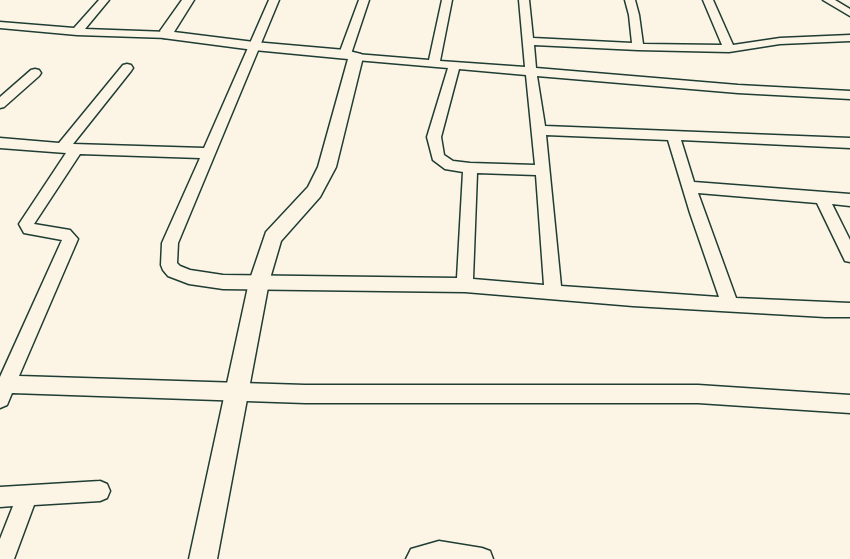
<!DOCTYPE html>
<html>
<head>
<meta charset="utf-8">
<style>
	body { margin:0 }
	canvas { display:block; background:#fcf5e5 }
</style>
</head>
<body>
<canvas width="850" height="559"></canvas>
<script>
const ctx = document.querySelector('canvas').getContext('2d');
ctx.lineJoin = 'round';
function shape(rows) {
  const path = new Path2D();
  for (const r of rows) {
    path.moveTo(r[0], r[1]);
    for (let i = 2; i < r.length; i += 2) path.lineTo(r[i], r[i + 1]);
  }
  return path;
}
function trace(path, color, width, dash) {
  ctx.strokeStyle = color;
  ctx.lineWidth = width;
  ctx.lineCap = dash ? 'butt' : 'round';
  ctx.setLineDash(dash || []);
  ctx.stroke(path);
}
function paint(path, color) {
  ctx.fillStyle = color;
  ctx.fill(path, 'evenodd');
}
const minor = shape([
	[99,0,109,0,85,29,168,32,173,35,168,38,77,35,0,28,0,22,74,28,99,0],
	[269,0,279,0,178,243,177,263,180,266,190,270,223,275,457,278,463,172,445,169,433,160,427,137,448,68,356,60,352,59,350,57,352,55,356,54,429,60,442,0,452,0,440,61,525,67,519,0,529,0,533,38,632,43,629,15,625,0,635,0,639,15,643,44,722,45,703,0,713,0,733,45,780,38,850,35,850,41,780,44,729,52,638,50,534,45,536,68,738,85,850,91,850,99,738,93,537,76,545,126,850,138,850,148,681,140,694,182,850,194,850,206,832,204,850,240,850,262,845,261,817,203,698,193,736,298,850,303,850,317,825,317,633,306,465,292,223,289,189,284,168,276,163,270,161,265,162,243,200,158,80,154,34,224,70,230,78,239,19,376,305,385,698,385,850,395,850,413,698,403,305,403,12,393,7,405,0,408,0,377,62,240,24,233,19,224,66,153,0,148,0,138,59,143,123,65,127,64,131,65,133,68,131,71,73,144,204,148,269,0],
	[459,69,526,75,535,165,470,163,453,161,444,155,441,137,459,69],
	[546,135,668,140,690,213,719,297,561,286,546,135],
	[477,173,536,175,544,285,473,279,477,173],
	[359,0,369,0,351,54,349,56,345,57,341,56,339,54,359,0],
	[823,0,835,0,850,9,850,16,823,0],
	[35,69,39,70,41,73,39,76,4,107,0,108,0,97,31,70,35,69],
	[100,481,107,484,110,491,107,498,100,501,34,505,14,559,0,559,0,539,13,506,0,507,0,487,100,481],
	[439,541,482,548,490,551,493,559,406,559,411,549,439,541]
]);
const tertiary = shape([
	[182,0,194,0,174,32,254,42,345,50,361,54,363,57,336,167,320,197,281,241,269,282,217,559,189,559,249,282,266,232,308,187,318,167,348,59,254,50,163,38,160,31,182,0]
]);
trace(minor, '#1f3d34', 3);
trace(tertiary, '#1f3d34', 3);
paint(minor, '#fcf5e5');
paint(tertiary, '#fcf5e5');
</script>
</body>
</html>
